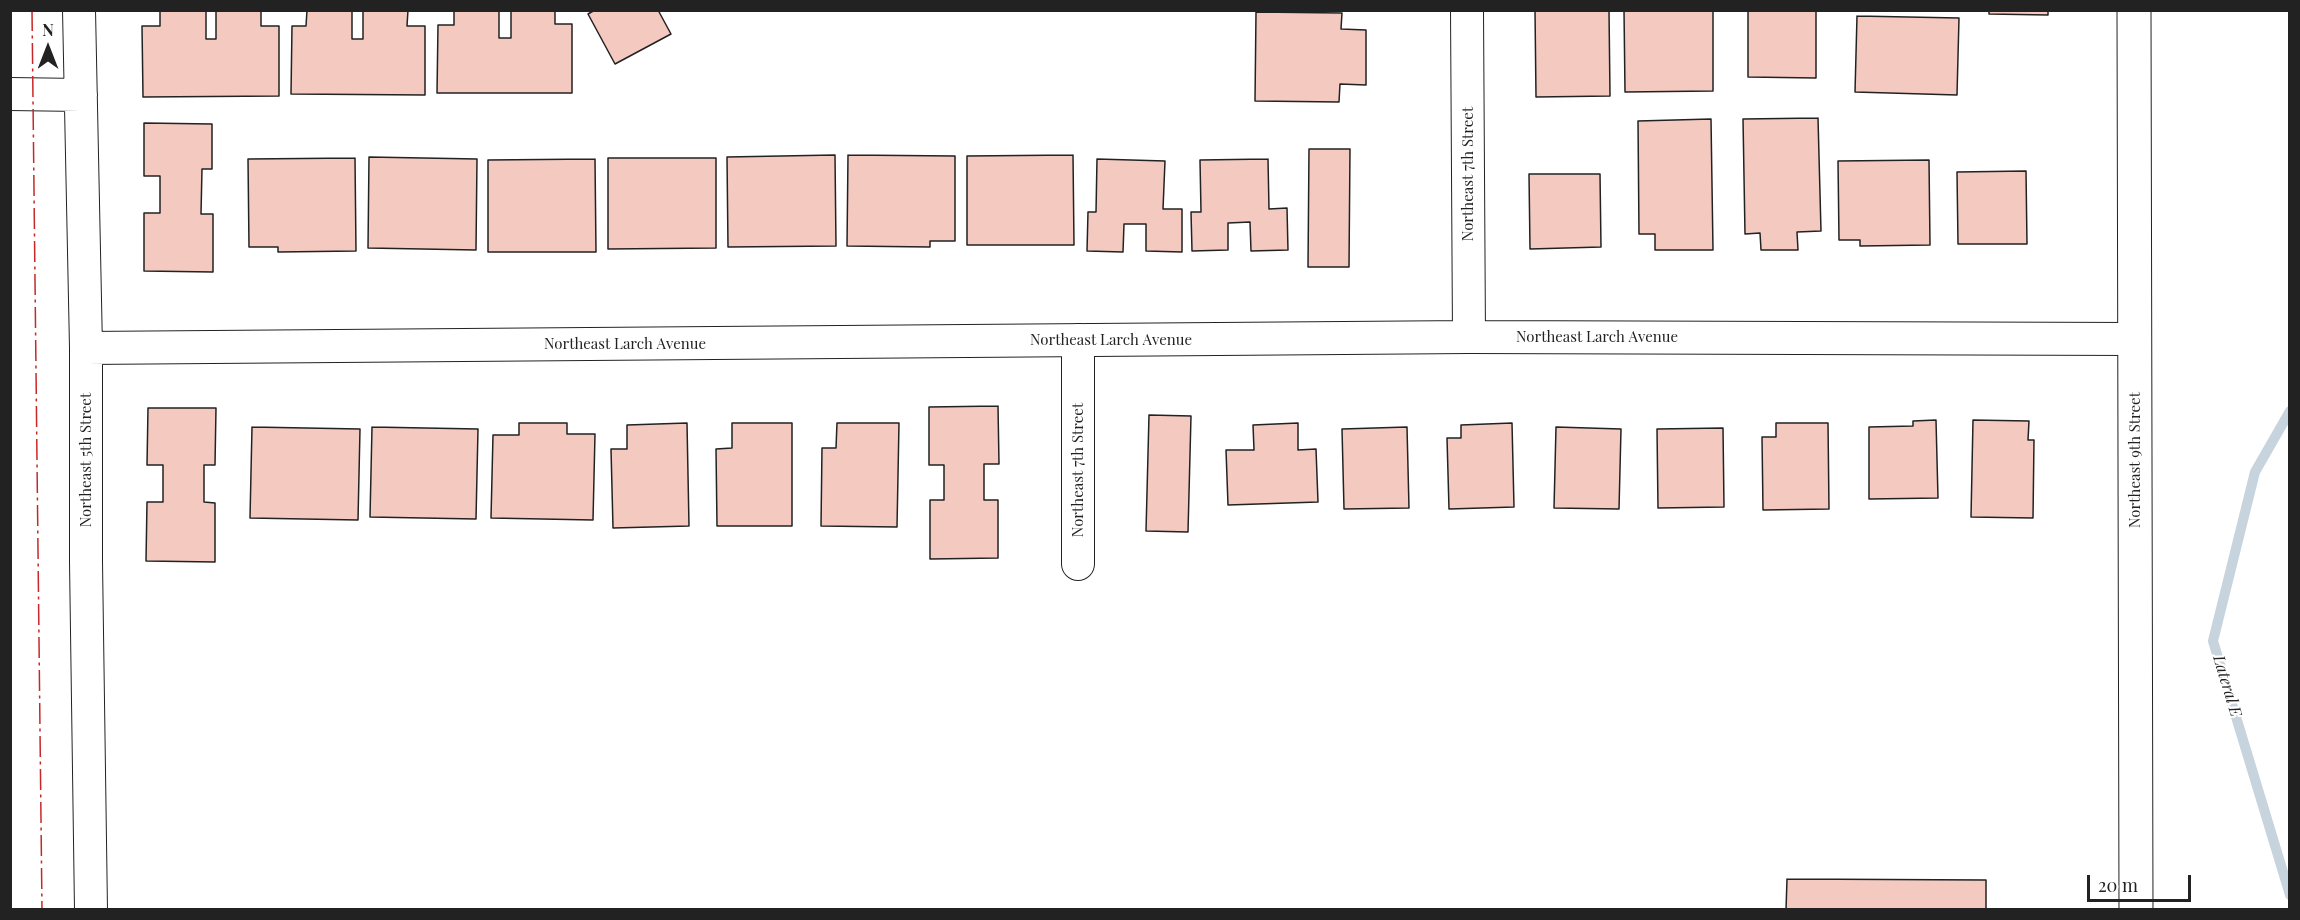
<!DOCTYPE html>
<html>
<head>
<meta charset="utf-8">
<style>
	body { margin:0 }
	#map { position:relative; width:2300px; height:920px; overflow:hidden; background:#fff; font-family:"Playfair Display",serif }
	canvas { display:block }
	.frame { position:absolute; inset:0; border:12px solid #222; pointer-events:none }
	.north { position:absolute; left:18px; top:18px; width:60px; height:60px; -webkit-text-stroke:4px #fff; paint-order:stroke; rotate:0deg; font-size:16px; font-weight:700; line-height:24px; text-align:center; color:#222 }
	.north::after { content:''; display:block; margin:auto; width:21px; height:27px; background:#222; clip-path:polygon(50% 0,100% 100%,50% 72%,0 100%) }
	.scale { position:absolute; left:2087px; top:875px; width:104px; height:27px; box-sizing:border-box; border:3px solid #222; border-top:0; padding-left:8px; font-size:18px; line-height:21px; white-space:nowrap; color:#222; -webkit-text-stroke:4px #fff; paint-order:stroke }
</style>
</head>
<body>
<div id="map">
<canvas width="2300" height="920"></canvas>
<div class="frame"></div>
<div class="north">N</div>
<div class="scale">20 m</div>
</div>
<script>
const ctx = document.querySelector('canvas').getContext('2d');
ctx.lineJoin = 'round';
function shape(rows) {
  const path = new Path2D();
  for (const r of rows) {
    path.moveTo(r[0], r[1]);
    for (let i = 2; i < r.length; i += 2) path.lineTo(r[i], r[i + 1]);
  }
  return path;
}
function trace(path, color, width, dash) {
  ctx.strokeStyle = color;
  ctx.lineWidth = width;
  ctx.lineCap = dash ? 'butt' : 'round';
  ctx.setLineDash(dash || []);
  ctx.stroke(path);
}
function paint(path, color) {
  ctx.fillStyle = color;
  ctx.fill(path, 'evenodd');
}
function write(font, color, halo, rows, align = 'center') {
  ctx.font = font + ' "Playfair Display",serif';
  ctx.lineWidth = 4.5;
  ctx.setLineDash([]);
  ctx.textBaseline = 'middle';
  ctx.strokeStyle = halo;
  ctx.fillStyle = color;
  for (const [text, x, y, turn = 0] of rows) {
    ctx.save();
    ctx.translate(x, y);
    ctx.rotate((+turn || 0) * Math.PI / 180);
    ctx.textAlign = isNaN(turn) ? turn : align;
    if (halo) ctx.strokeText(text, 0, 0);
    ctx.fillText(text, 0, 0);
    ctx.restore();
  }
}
trace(shape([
	[2290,411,2255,472,2213,641,2290,895]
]), '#c7d3dd', 10);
const building = shape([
	[160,10,206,10,206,39,216,39,216,10,261,10,261,26,279,26,279,96,143,97,142,26,160,26,160,10],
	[307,10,352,10,352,39,363,39,363,10,408,10,407,26,425,26,425,95,291,94,292,26,306,26,307,10],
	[454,10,499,10,499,38,511,38,511,10,555,10,555,24,572,24,572,93,437,93,438,25,454,25,454,10],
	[595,10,658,10,671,34,615,64,588,14,595,10],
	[1535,10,1609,10,1610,96,1536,97,1535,10],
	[1624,10,1713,10,1713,91,1625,92,1624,10],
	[1748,10,1816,10,1816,78,1748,77,1748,10],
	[1989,10,2048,10,2048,15,1989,14,1989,10],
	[1256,12,1342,13,1341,29,1366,30,1366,85,1340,84,1339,102,1255,101,1256,12],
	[1857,16,1959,18,1957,95,1855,92,1857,16],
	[1818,118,1821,231,1797,232,1798,250,1761,250,1760,233,1745,234,1743,119,1818,118],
	[1711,119,1713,250,1655,250,1655,234,1639,234,1638,121,1711,119],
	[144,123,212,124,212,169,202,169,201,214,213,214,213,272,144,271,144,213,160,213,160,176,144,176,144,123],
	[1309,149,1350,149,1349,267,1308,267,1309,149],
	[835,155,836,246,728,247,727,157,835,155],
	[848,155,955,156,955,241,930,241,930,247,847,246,848,155],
	[1073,155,1074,245,967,245,967,156,1073,155],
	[369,157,477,159,476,250,368,248,369,157],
	[355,158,356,251,278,252,278,247,249,247,248,159,355,158],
	[608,158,716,158,716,248,608,249,608,158],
	[595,159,596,252,488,252,488,160,595,159],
	[1097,159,1165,161,1163,209,1182,209,1182,252,1146,251,1146,224,1124,224,1123,252,1087,251,1088,212,1096,212,1097,159],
	[1268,159,1269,209,1287,208,1288,250,1251,251,1250,222,1228,223,1228,250,1192,251,1191,212,1201,212,1200,160,1268,159],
	[1929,160,1930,245,1860,246,1860,240,1839,240,1838,161,1929,160],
	[2026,171,2027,244,1958,244,1957,172,2026,171],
	[1529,174,1600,174,1601,247,1530,249,1529,174],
	[998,406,999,464,984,464,984,500,998,500,998,558,930,559,930,500,944,500,944,465,929,465,929,407,998,406],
	[148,408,216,408,215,465,204,465,204,502,215,503,215,562,146,561,147,502,163,502,163,465,147,465,148,408],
	[1149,415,1191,416,1188,532,1146,531,1149,415],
	[1936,420,1938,498,1869,499,1869,427,1913,426,1913,421,1936,420],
	[1973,420,2029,421,2028,440,2034,440,2033,518,1971,517,1973,420],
	[519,423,567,423,567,434,595,434,593,520,491,518,493,435,519,435,519,423],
	[687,423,689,526,613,528,611,449,627,449,627,425,687,423],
	[732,423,792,423,792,526,717,526,716,449,732,448,732,423],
	[837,423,899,423,897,527,821,526,822,448,836,448,837,423],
	[1298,423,1298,450,1316,449,1318,502,1228,505,1226,450,1254,450,1253,425,1298,423],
	[1512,423,1514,507,1449,509,1447,438,1461,438,1461,425,1512,423],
	[1776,423,1828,423,1829,509,1763,510,1762,437,1776,437,1776,423],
	[252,427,360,429,358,520,250,518,252,427],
	[372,427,478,429,476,519,370,517,372,427],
	[1407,427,1409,508,1344,509,1342,429,1407,427],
	[1556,427,1621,429,1619,509,1554,508,1556,427],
	[1723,428,1724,507,1658,508,1657,429,1723,428],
	[1787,879,1986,880,1986,910,1786,910,1787,879]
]);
paint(building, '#f3c9c0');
trace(building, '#222', 1.5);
const street = shape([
	[79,10,86,348,86,562,91,910],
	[1467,10,1469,337],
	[10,94,81,95],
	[1078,340,1078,564],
	[86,348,1469,337,2135,339]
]);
const secondary = shape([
	[2134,10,2136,910]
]);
trace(street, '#222', 34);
trace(secondary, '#222', 35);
trace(street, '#fff', 32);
trace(secondary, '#fff', 33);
trace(shape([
	[32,10,42,910]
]), '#c62828', 1.5, [21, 4.5, 3, 4.5]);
write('15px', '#222', '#fff', [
	["Northeast 7th Street",1468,174,-90],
	["Northeast Larch Avenue",1597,337],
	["Northeast Larch Avenue",1111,340],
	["Northeast Larch Avenue",625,344],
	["Northeast 5th Street",86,460,-90],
	["Northeast 9th Street",2135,460,-90],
	["Northeast 7th Street",1078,470,-90]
]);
write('italic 16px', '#222', '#fff', [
	["Lateral E",2227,686,73]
]);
</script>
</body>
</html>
